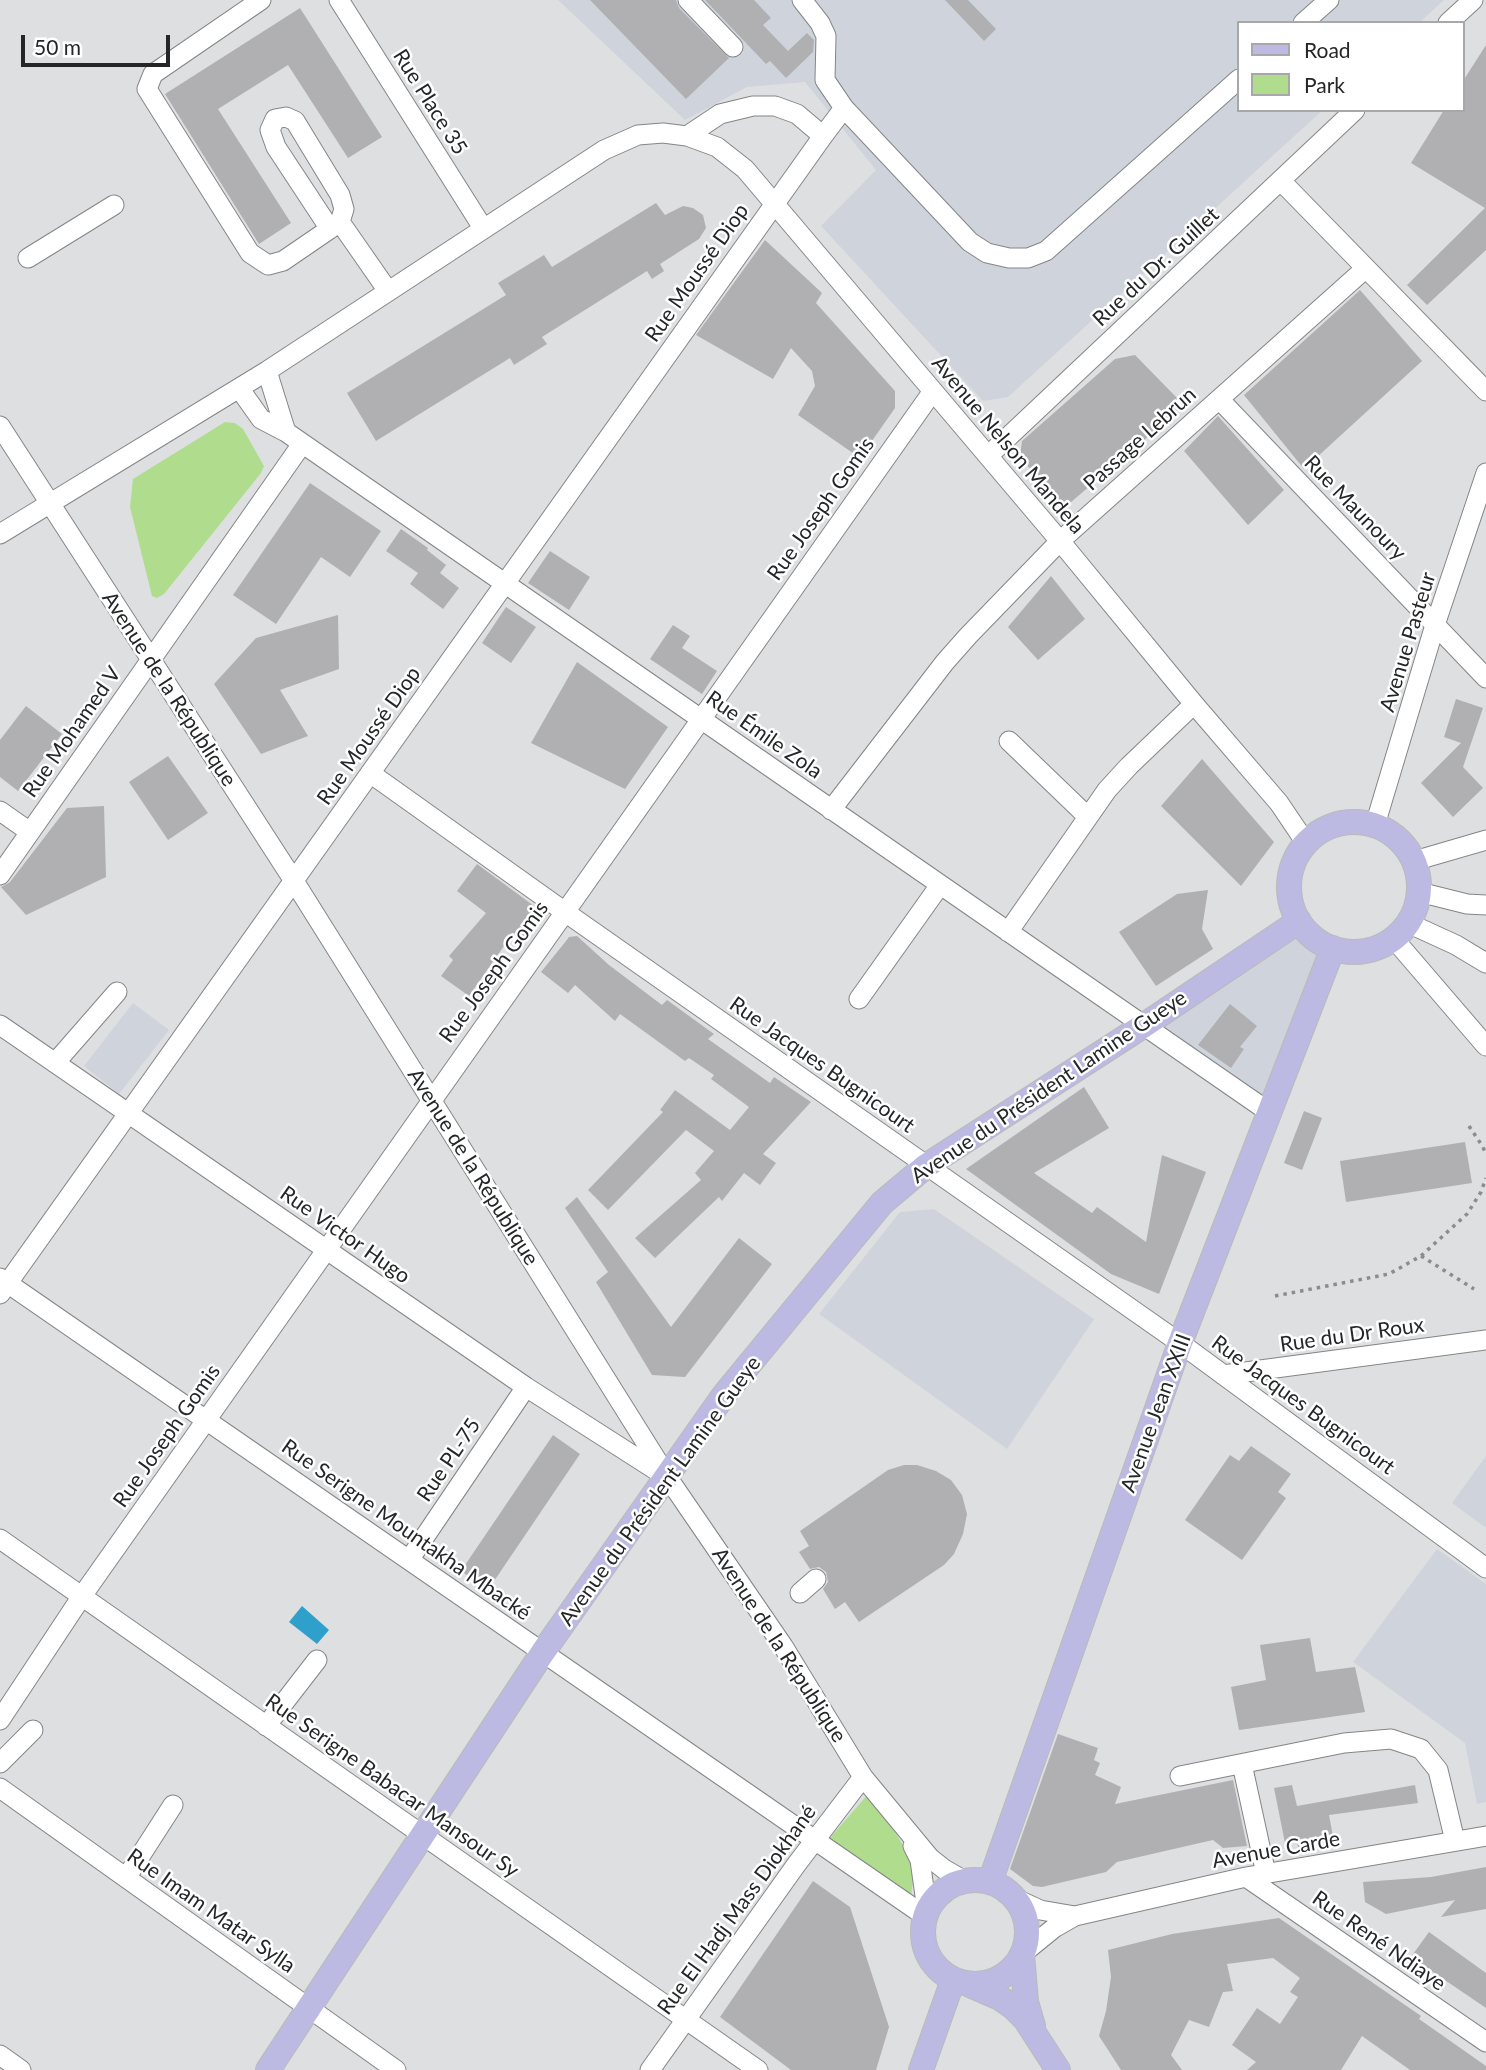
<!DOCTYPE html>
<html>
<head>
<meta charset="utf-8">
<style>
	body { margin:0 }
	#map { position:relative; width:1486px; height:2070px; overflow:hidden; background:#dedfe1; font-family:Lato,sans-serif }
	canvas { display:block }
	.legend { position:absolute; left:1237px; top:21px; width:228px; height:91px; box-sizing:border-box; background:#fff; border:2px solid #a8a8a9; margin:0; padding:9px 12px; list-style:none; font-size:21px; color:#252627 }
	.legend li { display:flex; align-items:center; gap:14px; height:35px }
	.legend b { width:35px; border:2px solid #a8a8a9 }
	.scale { position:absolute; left:21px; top:35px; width:149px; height:32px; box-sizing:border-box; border:4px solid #252627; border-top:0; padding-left:9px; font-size:21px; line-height:24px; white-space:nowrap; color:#252627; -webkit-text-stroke:5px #fff; paint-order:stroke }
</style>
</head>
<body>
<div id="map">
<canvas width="1486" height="2070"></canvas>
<ul class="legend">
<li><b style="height:9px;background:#bcbae2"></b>Road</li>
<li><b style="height:19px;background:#afdd8d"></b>Park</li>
</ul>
<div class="scale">50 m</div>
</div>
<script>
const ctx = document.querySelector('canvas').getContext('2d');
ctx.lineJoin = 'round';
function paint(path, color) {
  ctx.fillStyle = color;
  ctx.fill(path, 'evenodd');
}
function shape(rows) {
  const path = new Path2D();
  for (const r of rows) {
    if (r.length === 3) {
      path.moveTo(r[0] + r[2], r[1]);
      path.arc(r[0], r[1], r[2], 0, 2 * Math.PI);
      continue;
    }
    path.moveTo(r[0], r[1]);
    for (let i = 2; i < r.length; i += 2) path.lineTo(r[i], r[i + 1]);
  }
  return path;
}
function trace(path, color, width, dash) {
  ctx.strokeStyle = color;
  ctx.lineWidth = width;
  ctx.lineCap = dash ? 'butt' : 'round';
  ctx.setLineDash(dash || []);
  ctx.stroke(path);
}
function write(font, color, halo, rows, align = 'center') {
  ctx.font = font + ' Lato,sans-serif';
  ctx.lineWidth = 5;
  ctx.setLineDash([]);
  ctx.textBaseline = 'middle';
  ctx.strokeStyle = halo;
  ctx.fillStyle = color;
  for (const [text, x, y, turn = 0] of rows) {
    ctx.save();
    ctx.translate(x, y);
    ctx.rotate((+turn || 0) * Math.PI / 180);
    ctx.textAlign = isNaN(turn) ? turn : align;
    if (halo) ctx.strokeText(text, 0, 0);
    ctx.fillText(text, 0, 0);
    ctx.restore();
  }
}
paint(shape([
	[558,0,1444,0,1419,23,1239,23,1239,110,1323,110,1008,397,983,401,821,226,876,170,805,82,747,87,685,120],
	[1296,935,1306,946,1323,957,1262,1101,1156,1026],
	[133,1003,169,1030,119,1094,84,1066],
	[934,1209,1094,1319,1007,1449,819,1314,900,1212],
	[1486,1456,1486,1528,1452,1503],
	[1437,1549,1486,1584,1486,1802,1477,1804,1465,1743,1353,1662]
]), '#cfd4dc');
paint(shape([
	[225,422,235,423,243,429,264,466,261,473,164,594,157,598,152,596,130,507,133,479],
	[870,1792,906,1850,914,1874,911,1896,828,1840]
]), '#afdd8d');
paint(shape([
	[302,1606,329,1630,317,1644,289,1622]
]), '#2f9fcc');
paint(shape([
	[590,0,676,0,679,8,729,58,686,99],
	[705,0,754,0,771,18,763,25,788,51,807,33,814,40,813,52,786,78,770,61,766,64],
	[945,0,968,0,996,29,984,41],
	[300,8,382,137,348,158,288,65,218,109,291,223,259,244,165,94],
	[1486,45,1486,250,1427,305,1407,285,1485,208,1411,163,1444,110,1463,110,1463,81],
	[656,203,665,215,683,206,693,208,703,215,706,228,699,239,660,264,664,271,652,279,647,271,542,337,547,344,514,365,510,358,376,441,347,393,506,295,498,283,544,255,552,267],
	[765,240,822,293,816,303,895,391,895,408,860,458,798,415,815,386,812,371,791,348,773,379,696,335],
	[1360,290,1422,361,1304,469,1244,395],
	[1135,355,1178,399,1178,411,1064,508,1020,457,1022,441,1115,359],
	[1218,416,1284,490,1248,525,1184,451],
	[310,483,381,531,350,577,321,557,276,624,233,595],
	[401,529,428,548,427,550,446,565,440,573,459,588,443,609,410,584,418,573,386,551],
	[550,551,590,577,569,610,528,583],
	[1051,576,1085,619,1038,660,1008,627],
	[506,607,536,627,511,663,482,643],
	[338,615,339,669,280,690,308,736,261,754,214,684,256,638],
	[673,625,690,636,682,648,717,671,702,694,650,659],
	[577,662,668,727,625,789,531,743],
	[1456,699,1483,708,1463,767,1483,788,1453,817,1421,783,1461,743,1444,737],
	[26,706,62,734,18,791,0,777,0,740],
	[168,756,208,813,168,840,129,782],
	[1202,759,1274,842,1241,886,1161,806],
	[104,806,106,877,26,915,1,887,10,882,67,808],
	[477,864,534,906,540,917,526,937,513,933,469,996,441,976,453,960,449,956,486,913,457,891],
	[1208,890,1202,929,1213,949,1156,986,1119,932,1177,894],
	[577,936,609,965,662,1005,667,1000,714,1034,708,1039,770,1083,774,1077,811,1102,763,1154,776,1163,760,1185,744,1173,722,1201,719,1197,655,1258,635,1238,701,1180,695,1173,714,1151,686,1130,608,1210,588,1190,663,1112,660,1110,675,1090,730,1130,749,1107,711,1079,714,1075,689,1058,685,1061,620,1014,615,1021,575,985,568,993,541,972,566,941,569,937],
	[1230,1004,1257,1026,1240,1047,1244,1049,1231,1068,1198,1045],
	[1084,1087,1109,1128,1034,1173,1092,1213,1097,1207,1146,1242,1162,1155,1206,1172,1159,1294,1111,1274,966,1169],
	[1304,1111,1322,1118,1302,1170,1284,1163],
	[1465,1142,1472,1183,1346,1202,1340,1161],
	[577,1197,671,1327,739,1238,772,1264,685,1377,652,1375,596,1282,608,1272,565,1208],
	[553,1435,580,1454,488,1590,461,1571],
	[1251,1446,1291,1474,1278,1492,1286,1498,1242,1560,1185,1520,1230,1455,1239,1461],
	[904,1465,917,1465,936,1471,951,1480,962,1495,967,1514,963,1534,954,1554,944,1565,859,1622,845,1602,835,1609,823,1589,828,1582,826,1572,819,1567,810,1569,799,1552,809,1546,800,1531,888,1470],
	[1310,1638,1316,1672,1355,1667,1365,1712,1239,1730,1231,1687,1266,1680,1260,1645],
	[1058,1734,1098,1748,1094,1760,1100,1763,1095,1775,1121,1787,1115,1804,1233,1780,1247,1846,1223,1848,1213,1840,1117,1862,1106,1872,1042,1887,1033,1886,1010,1869],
	[1292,1785,1297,1806,1415,1785,1418,1803,1329,1815,1334,1842,1298,1847,1297,1841,1285,1843,1274,1788],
	[1486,1867,1486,1909,1441,1917,1455,1900,1386,1914,1365,1902,1363,1882,1431,1877],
	[813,1881,850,1907,889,2027,876,2070,791,2070,720,2017],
	[1279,1918,1421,2016,1419,2019,1486,2066,1486,2070,1410,2070,1362,2036,1341,2070,1247,2070,1256,2062,1232,2045,1257,2008,1280,2024,1298,1997,1290,1992,1300,1978,1273,1958,1227,1964,1233,1991,1223,1992,1209,2027,1189,2020,1171,2055,1182,2070,1121,2070,1099,2036,1106,2011,1111,1977,1108,1950,1172,1934],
	[1429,1932,1486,1973,1486,2008,1411,1957]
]), '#b0b0b2');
const minor = shape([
	[261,0,153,74,147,89,250,253,268,265,283,261,340,222,344,209,340,195,295,121,286,117,275,119,270,130,276,147,330,229],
	[339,0,483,228],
	[688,0,733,47],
	[802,0,820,23,826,36,825,80,844,108,970,242,987,253,1009,258,1028,258,1046,251,1239,79],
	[1303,23,1329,0],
	[1448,23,1473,0],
	[823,136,844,108],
	[1281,181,1486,391],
	[340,222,388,291],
	[28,258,114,205],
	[267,371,286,432],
	[239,388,261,419,286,432,1269,1112],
	[1219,399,1486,678],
	[0,426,294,881,668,1478,783,1646,863,1777,930,1858,944,1869,965,1881],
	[988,456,1355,110],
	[0,534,267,371,604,150,638,135,663,133,687,136,717,147,745,169,1060,541,1194,704,1279,803,1306,843],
	[1009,741,1088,817],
	[370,773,565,912,1180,1343,1486,1568],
	[831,810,945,662,968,636,1060,541,1366,268],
	[0,811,30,832],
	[1375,825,1435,625,1486,473],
	[1414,861,1486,840],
	[0,875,302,444],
	[1419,892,1467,904,1486,905],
	[1408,923,1456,945,1486,963],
	[1008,932,1107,790,1129,766,1194,704],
	[1394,939,1486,1046],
	[859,999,940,885],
	[0,1025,526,1387,662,1474],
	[55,1063,117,992],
	[0,1278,925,1916],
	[0,1294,823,136,797,114,775,106,753,106,720,114,687,136],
	[1223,1375,1486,1340],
	[0,1539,758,2070],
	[409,1560,526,1387],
	[800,1593,816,1579],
	[0,1720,82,1596,933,391],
	[266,1726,317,1660],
	[0,1763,33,1730],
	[1242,1764,1266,1874],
	[1180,1776,1344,1743,1391,1739,1421,1749,1438,1770,1455,1841],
	[0,1788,396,2070],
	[913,1846,920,1860,927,1910],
	[1246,1877,1486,2042],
	[126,1878,173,1805],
	[1014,1898,1040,1910,1075,1916],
	[1022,1954,1054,1928,1075,1916,1246,1877,1486,1836],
	[0,2055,21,2070],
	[650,2070,796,1865,863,1777]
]);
const major = shape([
	[1354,887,65],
	[975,1932,52],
	[990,1882,1180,1343,1333,948],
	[1022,1954,1026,2002,1033,2026],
	[970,1985,1000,1998,1013,2007,1025,2019,1058,2070],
	[268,2070,543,1652,724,1395,882,1203,926,1166,1143,1026,1299,921],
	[921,2070,953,1980]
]);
trace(minor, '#848587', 21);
trace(major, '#b9baba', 26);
trace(shape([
	[1469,1126,1483,1147,1486,1155],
	[1421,1256,1474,1289],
	[1275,1296,1389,1274,1421,1256,1467,1214,1481,1192,1486,1178]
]), '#8b8c8d', 3.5, [3.5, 5]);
trace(minor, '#fff', 19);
trace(major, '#bcbae2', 24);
write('21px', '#252627', '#fff', [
	["Rue Place 35",430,102,58],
	["Rue du Dr. Guillet",1156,267,-43],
	["Rue Moussé Diop",697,273,-55],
	["Passage Lebrun",1140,439,-42],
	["Avenue Nelson Mandela",1008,445,50],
	["Rue Maunoury",1355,508,46],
	["Rue Joseph Gomis",821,509,-55],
	["Avenue Pasteur",1408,642,-73],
	["Avenue de la République",169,689,57],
	["Rue Mohamed V",72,732,-55],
	["Rue Émile Zola",764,735,35],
	["Rue Moussé Diop",369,736,-55],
	["Rue Joseph Gomis",494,972,-54],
	["Rue Jacques Bugnicourt",822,1065,35],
	["Avenue du Président Lamine Gueye",1049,1087,-34],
	["Avenue de la République",473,1167,58],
	["Rue Victor Hugo",345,1235,35],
	["Rue du Dr Roux",1352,1335,-8],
	["Rue Jacques Bugnicourt",1303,1405,36],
	["Avenue Jean XXIII",1156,1413,-70],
	["Rue Joseph Gomis",167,1436,-55],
	["Rue PL-75",449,1460,-56],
	["Avenue du Président Lamine Gueye",660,1491,-54],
	["Rue Serigne Mountakha Mbacké",406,1530,35],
	["Avenue de la République",779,1645,57],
	["Rue Serigne Babacar Mansour Sy",392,1786,35],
	["Avenue Carde",1276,1850,-10],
	["Rue El Hadj Mass Diokhané",737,1910,-54],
	["Rue Imam Matar Sylla",211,1911,35],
	["Rue René Ndiaye",1379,1941,35]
]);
</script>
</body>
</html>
